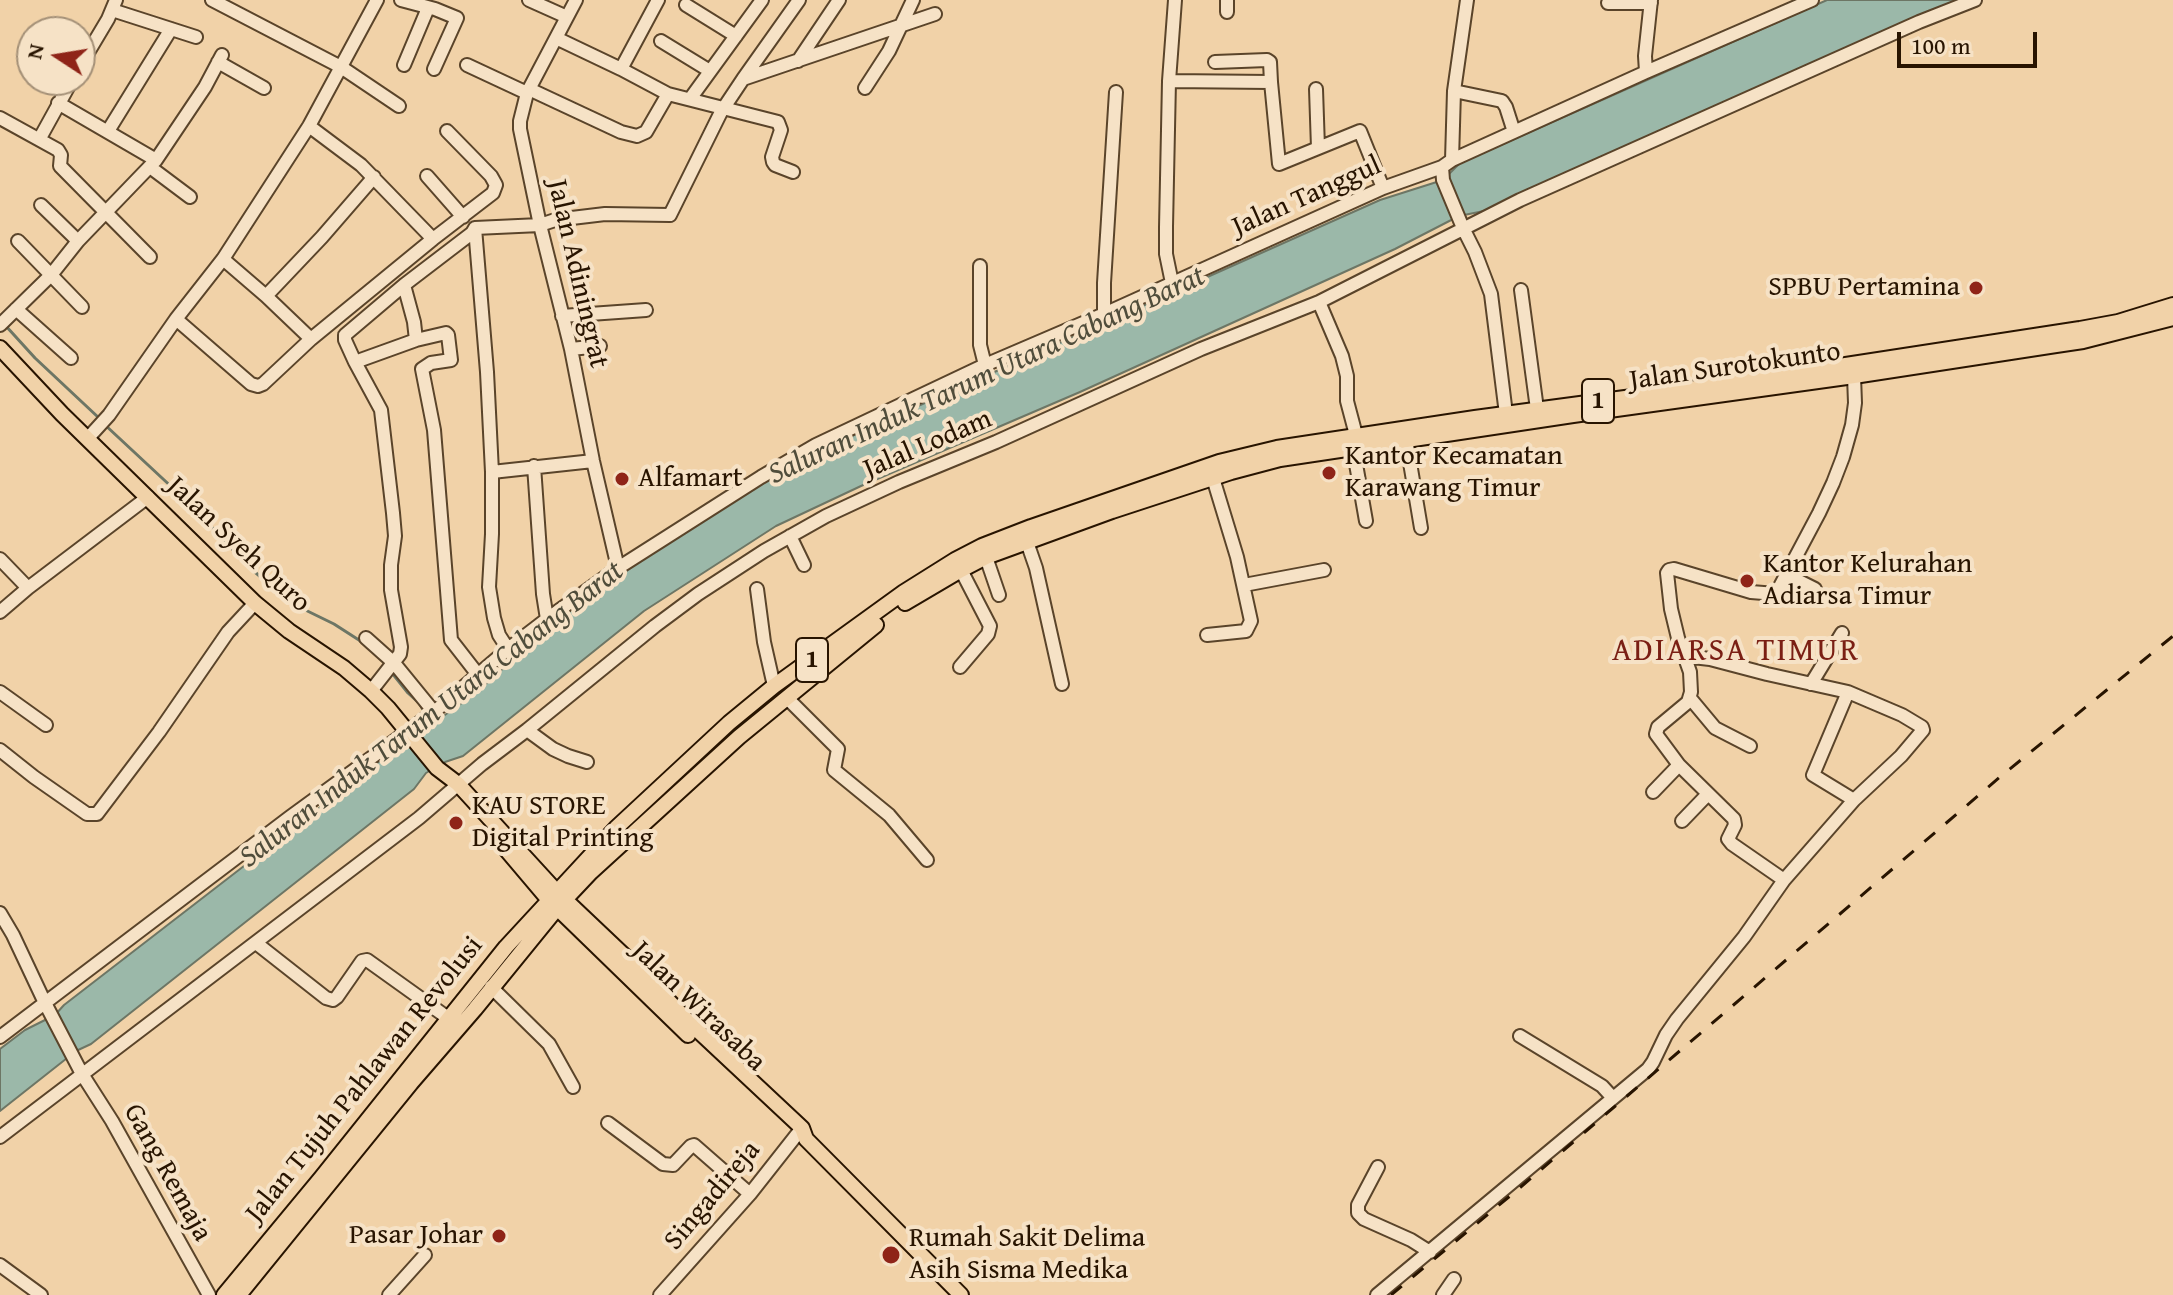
<!DOCTYPE html>
<html>
<head>
<meta charset="utf-8">
<style>
	body { margin:0 }
	#map { position:relative; width:2173px; height:1295px; overflow:hidden; background:#f1d2a8; font-family:"Gentium Book Plus",serif }
	canvas { display:block }
	.north { position:absolute; left:16px; top:16px; width:80px; height:80px; box-sizing:border-box; background:#f6e2c6; border:2px solid #a49077; border-radius:50%; rotate:282deg; font-size:22px; font-weight:700; line-height:32px; text-align:center; color:#281400 }
	.north::after { content:''; display:block; margin:auto; width:28px; height:36px; background:#8f2418; clip-path:polygon(50% 0,100% 100%,50% 72%,0 100%) }
	.scale { position:absolute; left:1897px; top:32px; width:140px; height:36px; box-sizing:border-box; border:4px solid #281400; border-top:0; padding-left:10px; font-size:24px; line-height:28px; white-space:nowrap; color:#281400; -webkit-text-stroke:6px #f6e2c6; paint-order:stroke }
</style>
</head>
<body>
<div id="map">
<canvas width="2173" height="1295"></canvas>
<div class="north">N</div>
<div class="scale">100 m</div>
</div>
<script>
const ctx = document.querySelector('canvas').getContext('2d');
ctx.lineJoin = 'round';
function paint(path, color) {
  ctx.fillStyle = color;
  ctx.fill(path, 'evenodd');
}
function shape(rows) {
  const path = new Path2D();
  for (const r of rows) {
    path.moveTo(r[0], r[1]);
    for (let i = 2; i < r.length; i += 2) path.lineTo(r[i], r[i + 1]);
  }
  return path;
}
function trace(path, color, width, dash) {
  ctx.strokeStyle = color;
  ctx.lineWidth = width;
  ctx.lineCap = dash ? 'butt' : 'round';
  ctx.setLineDash(dash || []);
  ctx.stroke(path);
}
function write(font, color, halo, rows, align = 'center') {
  ctx.font = font + ' "Gentium Book Plus",serif';
  ctx.lineWidth = 8;
  ctx.setLineDash([]);
  ctx.textBaseline = 'middle';
  ctx.strokeStyle = halo;
  ctx.fillStyle = color;
  for (const [text, x, y, turn = 0] of rows) {
    ctx.save();
    ctx.translate(x, y);
    ctx.rotate((+turn || 0) * Math.PI / 180);
    ctx.textAlign = isNaN(turn) ? turn : align;
    if (halo) ctx.strokeText(text, 0, 0);
    ctx.fillText(text, 0, 0);
    ctx.restore();
  }
}
const water = shape([
	[1827,0,1962,0,1484,211,1459,216,1395,249,1080,392,861,486,776,526,644,611,463,756,445,762,426,773,414,789,91,1044,76,1051,0,1111,0,1049,25,1030,55,1015,64,1005,398,747,406,746,422,736,425,729,476,693,551,625,622,571,766,480,862,431,1380,200,1443,180,1460,163,1827,0]
]);
paint(water, '#9bb8a9');
trace(water, '#6d7665', 2);
trace(shape([
	[5,325,35,358,99,418],
	[104,424,191,505,249,567,291,603,334,624,362,642],
	[392,673,408,693,419,703,425,713]
]), '#6d7665', 3);
const minor = shape([
	[212,0,341,67,399,106],
	[401,0,435,9,457,18,434,69],
	[529,0,567,17],
	[576,0,527,93,520,121,520,129,540,225,571,349,593,461,618,568],
	[1608,3,1651,3],
	[686,5,736,36],
	[112,10,196,37],
	[1227,12,1227,0],
	[556,38,621,69,668,94,778,122,781,130,772,157,773,162,775,165,793,172],
	[661,41,710,71],
	[798,61,839,0],
	[218,62,264,88],
	[1215,62,1267,60,1270,62,1271,82],
	[404,65,428,8],
	[467,65,527,93],
	[80,66,108,19,116,0],
	[621,69,658,0],
	[1646,72,1645,56,1651,0],
	[743,79,799,0],
	[1169,81,1271,82,1279,164,1360,131,1383,188],
	[865,88,889,51,913,0],
	[529,89,621,132,637,136,646,132,668,94],
	[1316,89,1318,148],
	[1454,91,1502,101,1506,107,1514,132],
	[690,99,762,0],
	[58,103,156,160],
	[0,118,58,150,61,155,60,166,150,257],
	[309,126,361,165,433,239],
	[108,131,171,29],
	[40,138,72,80],
	[1452,160,1454,91,1467,0],
	[150,167,190,197],
	[1442,167,1443,180,1463,228,1475,252,1491,294,1506,414],
	[427,176,463,217],
	[41,205,78,241],
	[475,228,540,225,555,220,605,214,670,215,721,112,743,79,935,14],
	[475,228,487,372,492,472,492,534,489,587,494,618,499,635,508,649],
	[18,241,82,307],
	[223,259,266,296,311,339],
	[980,266,980,345,985,365],
	[1172,283,1166,254,1166,227,1169,81,1175,0],
	[404,285,414,322,416,340],
	[1521,290,1537,409],
	[266,296,322,237,374,177],
	[1319,302,1342,356,1347,376,1347,401,1356,435],
	[16,309,71,358],
	[1104,314,1104,283,1116,92],
	[562,316,646,310],
	[176,319,251,384,258,386,263,384,311,339,433,239,493,193,496,185,491,176,447,131],
	[0,325,51,275,78,241,156,160,205,87,222,55],
	[571,349,600,346],
	[355,362,416,340,446,333,448,335,451,360,431,363,422,369,434,430,451,640,479,676],
	[88,438,109,415,176,319,223,259,309,126,377,0],
	[1406,439,1421,528],
	[1353,447,1366,521],
	[534,466,543,594,547,619],
	[492,472,593,461],
	[790,536,804,565],
	[1027,542,1036,568,1062,684],
	[986,557,999,595],
	[0,559,28,588],
	[1787,575,1815,589],
	[1244,585,1324,570],
	[757,589,764,642,774,686],
	[0,612,28,588,148,497],
	[1207,635,1246,631,1251,621,1237,557,1213,478],
	[366,638,394,663,434,712],
	[960,667,988,634,990,626,961,570],
	[1811,684,1842,633],
	[371,691,400,654,401,647,391,590,391,565,395,536,393,513,381,410,355,362,345,340,345,335,404,285,472,233,475,228],
	[0,692,46,725],
	[1848,692,1813,775,1854,800],
	[787,698,838,749,834,770,889,815,927,860],
	[1690,698,1715,728,1750,746],
	[527,730,553,749,568,756,587,762],
	[0,750,34,777,87,814,97,814,159,732,228,632,255,603],
	[1653,792,1679,765],
	[1682,821,1708,794],
	[1784,880,1732,844,1728,839,1735,825,1734,819,1679,765,1656,734,1658,727,1688,702,1691,692,1690,672,1678,638,1671,609,1667,573,1669,570,1674,569,1751,592,1776,594,1819,513,1833,483,1843,457,1852,425,1855,403,1854,376],
	[0,913,13,935,45,1003,82,1074,112,1121,209,1295],
	[256,943,326,998,333,1000,337,997,362,961,367,960,448,1018],
	[491,987,549,1044,573,1087],
	[1520,1036,1602,1086,1613,1098],
	[0,1037,290,817,434,712,508,649,547,619,618,568,761,477,816,445,985,365,1104,314,1383,188,1442,167,1452,160,1646,72,1812,0],
	[608,1123,663,1164,673,1165,691,1146,694,1145,750,1194],
	[0,1137,419,818,482,764,527,730,655,626,698,594,764,551,826,516,899,482,996,442,1201,349,1319,302,1520,200,1919,22,1975,0],
	[1378,1167,1358,1205,1358,1213,1364,1219,1411,1240,1430,1252],
	[0,1265,41,1295],
	[389,1295,425,1255],
	[660,1295,750,1194,802,1128],
	[1377,1295,1648,1069,1653,1062,1666,1035,1677,1019,1744,937,1784,880,1854,800,1901,756,1923,730,1922,727,1902,715,1848,692,1767,674,1710,659,1684,656],
	[1443,1295,1454,1279]
]);
const major = shape([
	[0,348,62,414,255,603,289,631,344,668,371,691,388,708,437,768,458,784,556,891,632,963,693,1026,802,1128,806,1139,961,1295],
	[905,603,961,570,986,557,1112,511,1231,472,1280,459,1573,415,1854,376,2056,345,2083,341,2173,318],
	[504,847,548,899,688,1035],
	[224,1295,321,1178,506,947,616,828,729,723,774,686,904,592,955,560,982,546,1031,527,1219,462,1277,448,1475,418,1670,392,2080,329,2118,322,2173,305],
	[239,1295,411,1083,475,1009,558,907,591,872,739,737,876,625]
]);
trace(minor, '#5a442a', 16);
trace(major, '#281400', 18);
trace(minor, '#f6e2c6', 12);
trace(major, '#f1d2a8', 14);
trace(shape([
	[1391,1295,1516,1191,2000,777,2173,636]
]), '#281400', 3, [14, 14]);
for (const [x, y, r, color] of [
	[1976,288,8,"#8f2418"],
	[1329,473,8,"#8f2418"],
	[622,479,8,"#8f2418"],
	[1747,581,8,"#8f2418"],
	[456,823,8,"#8f2418"],
	[499,1236,8,"#8f2418"],
	[891,1255,10,"#8f2418"]
]) {
  const dot = new Path2D();
  dot.arc(x, y, r, 0, 2 * Math.PI);
  ctx.fillStyle = color;
  ctx.fill(dot);
  trace(dot, '#f6e2c6', 3);
}
for (const [x, y, w] of [
	[1598,401,32],
	[812,660,32]
]) {
  const box = new Path2D();
  box.roundRect(x - w / 2, y - 22, w, 44, 6);
  ctx.fillStyle = '#f6e2c6';
  ctx.fill(box);
  trace(box, '#281400', 2);
}
write('bold 26px', '#281400', null, [
	["1",1598,401],
	["1",812,660]
]);
write('28px', '#281400', '#f6e2c6', [
	["Jalan Tanggul",1307,197,-24],
	["Jalan Adiningrat",577,274,77],
	["Jalan Surotokunto",1735,367,-8],
	["Jalal Lodam",928,445,-23],
	["Jalan Syeh Quro",238,545,43],
	["Jalan Wirasaba",698,1007,44],
	["Jalan Tujuh Pahlawan Revolusi",365,1080,-51],
	["Gang Remaja",167,1173,61],
	["Singadireja",713,1196,-50]
]);
write('28px', '#281400', '#f6e2c6', [
	["SPBU Pertamina",1960,288,"right"],
	["Kantor Kecamatan",1345,457],
	["Karawang Timur",1345,489],
	["Alfamart",638,479],
	["Kantor Kelurahan",1763,565],
	["Adiarsa Timur",1763,597],
	["KAU STORE",472,807],
	["Digital Printing",472,839],
	["Pasar Johar",483,1236,"right"],
	["Rumah Sakit Delima",909,1239],
	["Asih Sisma Medika",909,1271]
], 'left');
write('italic 30px', '#504d3b', '#f6e2c6', [
	["Saluran Induk Tarum Utara Cabang Barat",987,376,-25],
	["Saluran Induk Tarum Utara Cabang Barat",432,715,-38]
]);
ctx.letterSpacing = '2px';
write('32px', '#7a1f14', '#f6e2c6', [
	["ADIARSA TIMUR",1736,652]
]);
ctx.letterSpacing = '0px';
</script>
</body>
</html>
